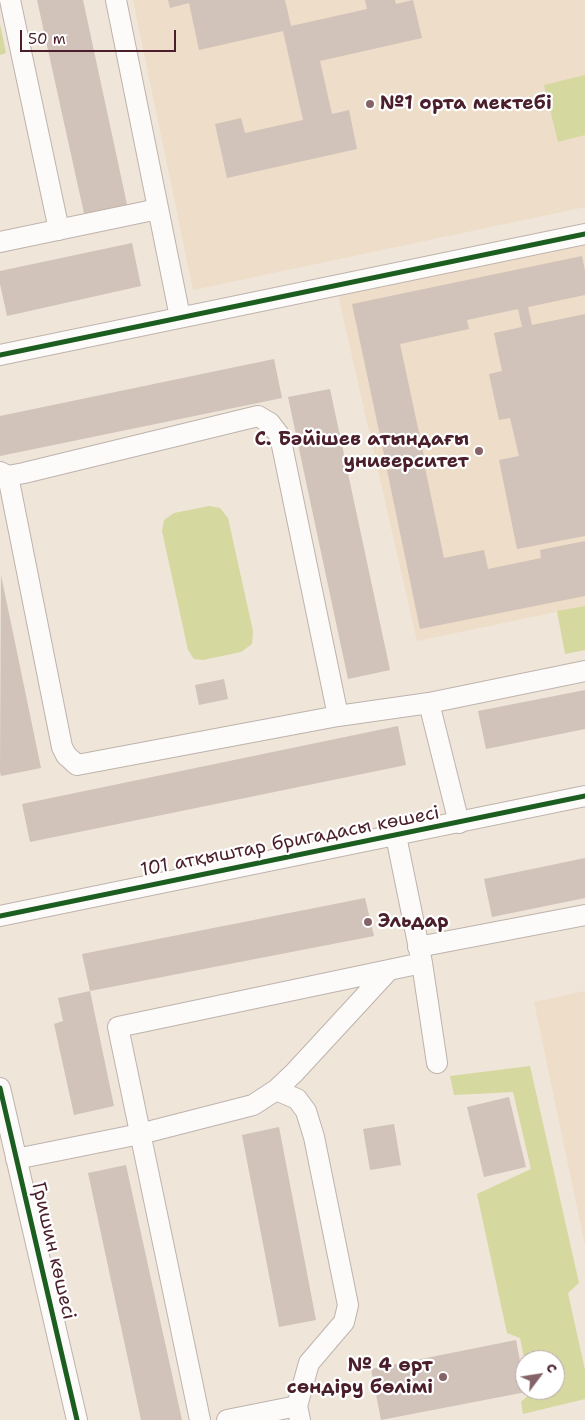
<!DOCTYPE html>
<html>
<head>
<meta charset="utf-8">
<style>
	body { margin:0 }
	#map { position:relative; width:585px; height:1420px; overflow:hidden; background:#efe5d9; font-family:"Shantell Sans",sans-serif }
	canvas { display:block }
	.north { position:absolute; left:515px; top:1350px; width:50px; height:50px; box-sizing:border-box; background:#fff; border:1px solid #b7a5aa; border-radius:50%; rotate:59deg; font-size:14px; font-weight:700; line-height:20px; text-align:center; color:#4a1f2b }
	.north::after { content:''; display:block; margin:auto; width:18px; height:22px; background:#846468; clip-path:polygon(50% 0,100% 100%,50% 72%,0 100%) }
	.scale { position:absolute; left:20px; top:30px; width:156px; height:22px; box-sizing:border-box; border:2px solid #4a1f2b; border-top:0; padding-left:6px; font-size:15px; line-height:18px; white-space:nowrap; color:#4a1f2b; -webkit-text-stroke:4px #fff; paint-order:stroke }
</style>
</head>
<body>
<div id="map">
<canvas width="585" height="1420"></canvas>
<div class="north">С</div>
<div class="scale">50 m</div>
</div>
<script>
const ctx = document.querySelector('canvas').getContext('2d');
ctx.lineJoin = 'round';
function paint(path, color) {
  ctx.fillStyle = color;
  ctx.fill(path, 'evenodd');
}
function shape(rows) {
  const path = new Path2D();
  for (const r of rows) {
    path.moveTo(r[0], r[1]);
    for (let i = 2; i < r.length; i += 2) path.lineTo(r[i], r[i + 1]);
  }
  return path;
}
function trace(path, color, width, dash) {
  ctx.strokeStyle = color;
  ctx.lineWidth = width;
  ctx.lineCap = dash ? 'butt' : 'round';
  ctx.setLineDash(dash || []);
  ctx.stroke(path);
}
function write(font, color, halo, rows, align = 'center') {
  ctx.font = font + ' "Shantell Sans",sans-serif';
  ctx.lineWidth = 4.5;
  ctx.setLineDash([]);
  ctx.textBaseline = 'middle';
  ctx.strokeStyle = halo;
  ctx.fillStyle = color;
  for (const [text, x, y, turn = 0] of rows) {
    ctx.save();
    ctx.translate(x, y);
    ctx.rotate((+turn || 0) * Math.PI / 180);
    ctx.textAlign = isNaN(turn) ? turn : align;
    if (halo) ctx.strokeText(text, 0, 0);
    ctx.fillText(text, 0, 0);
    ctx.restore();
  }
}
paint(shape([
	[133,0,585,0,585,207,193,290],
	[585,245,585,606,417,641,338,295],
	[585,991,585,1245,534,1002]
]), '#eeddc8');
paint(shape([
	[0,24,6,53,0,55],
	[585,75,585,135,558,142,544,85],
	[209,506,220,508,228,518,253,631,252,644,241,652,203,660,194,659,188,650,162,531,164,520,174,513],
	[585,606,585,650,565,654,557,611],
	[530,1066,579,1283,568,1293,585,1370,585,1399,523,1414,521,1402,532,1392,531,1390,555,1390,555,1360,525,1362,520,1338,507,1333,477,1194,531,1169,513,1092,454,1095,450,1076]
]), '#d5d89f');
paint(shape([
	[37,0,83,0,128,209,85,218],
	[168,0,285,0,291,26,367,9,365,0,395,0,396,4,413,0,422,38,320,61,332,114,349,110,357,149,227,178,215,124,241,118,245,133,303,120,283,31,199,50,189,3,170,8],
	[132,243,141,286,7,316,0,284,0,271],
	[582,256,585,271,585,295,528,307,532,325,585,314,585,536,517,549,499,460,519,456,510,418,499,420,489,374,502,371,494,333,522,327,518,309,467,320,469,329,400,344,424,456,386,464,352,304],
	[274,359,282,398,0,456,0,416],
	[330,389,390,670,348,679,288,397],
	[424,463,444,558,484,550,488,569,541,558,540,550,585,541,585,596,420,629,387,470],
	[1,575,41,768,1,776,0,772],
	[224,679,228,699,199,705,195,685],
	[585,690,585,729,486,749,478,711],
	[398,726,406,765,30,842,22,804],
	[585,858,585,898,492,917,484,879],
	[365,898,374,936,90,991,114,1106,74,1115,54,1024,63,1021,58,998,90,991,82,954],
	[509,1097,526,1167,484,1177,467,1107],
	[394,1124,401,1165,370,1170,363,1129],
	[279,1127,316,1320,279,1327,242,1135],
	[126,1165,182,1420,141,1420,88,1173],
	[516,1340,526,1392,381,1420,371,1369]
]), '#d1c2ba');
const minor = shape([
	[10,0,59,230],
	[116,0,180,317],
	[0,242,158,209],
	[0,355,585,234],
	[0,472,8,476,24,473,258,416,270,423,280,436,338,716],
	[8,476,62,747,66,755,77,765,338,716,429,703,585,671],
	[429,703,459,823],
	[396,836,422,963,437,1063],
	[0,916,585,796],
	[418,947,585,915],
	[0,1088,77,1420],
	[276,1090,297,1099,306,1111,314,1137,348,1305,344,1322,309,1363,297,1406,300,1420],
	[16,1159,140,1134,253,1105,276,1090,294,1073,389,970],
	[200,1420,118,1027,422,963],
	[227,1420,297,1406]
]);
trace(minor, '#beb3ad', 22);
trace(minor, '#fdfbf9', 20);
trace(shape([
	[0,355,585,234],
	[0,916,585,796],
	[0,1088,77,1420]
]), '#1b5e20', 5);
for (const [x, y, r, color] of [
	[370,104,5,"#846468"],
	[479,451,5,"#846468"],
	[368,922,5,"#846468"],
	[443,1377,5,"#846468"]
]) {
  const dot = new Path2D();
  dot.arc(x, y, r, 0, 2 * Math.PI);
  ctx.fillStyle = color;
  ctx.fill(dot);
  trace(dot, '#fff', 2);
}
write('bold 19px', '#4a1f2b', '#fff', [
	["№1 орта мектебі",380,104],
	["С. Бәйішев атындағы",469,440,"right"],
	["университет",469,462,"right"],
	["Эльдар",378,922],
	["№ 4 өрт",433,1366,"right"],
	["сөндіру бөлімі",433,1388,"right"]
], 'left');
write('19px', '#4a1f2b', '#fff', [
	["101 атқыштар бригадасы көшесі",290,842,-11],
	["Гришин көшесі",53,1251,77]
]);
</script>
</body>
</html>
